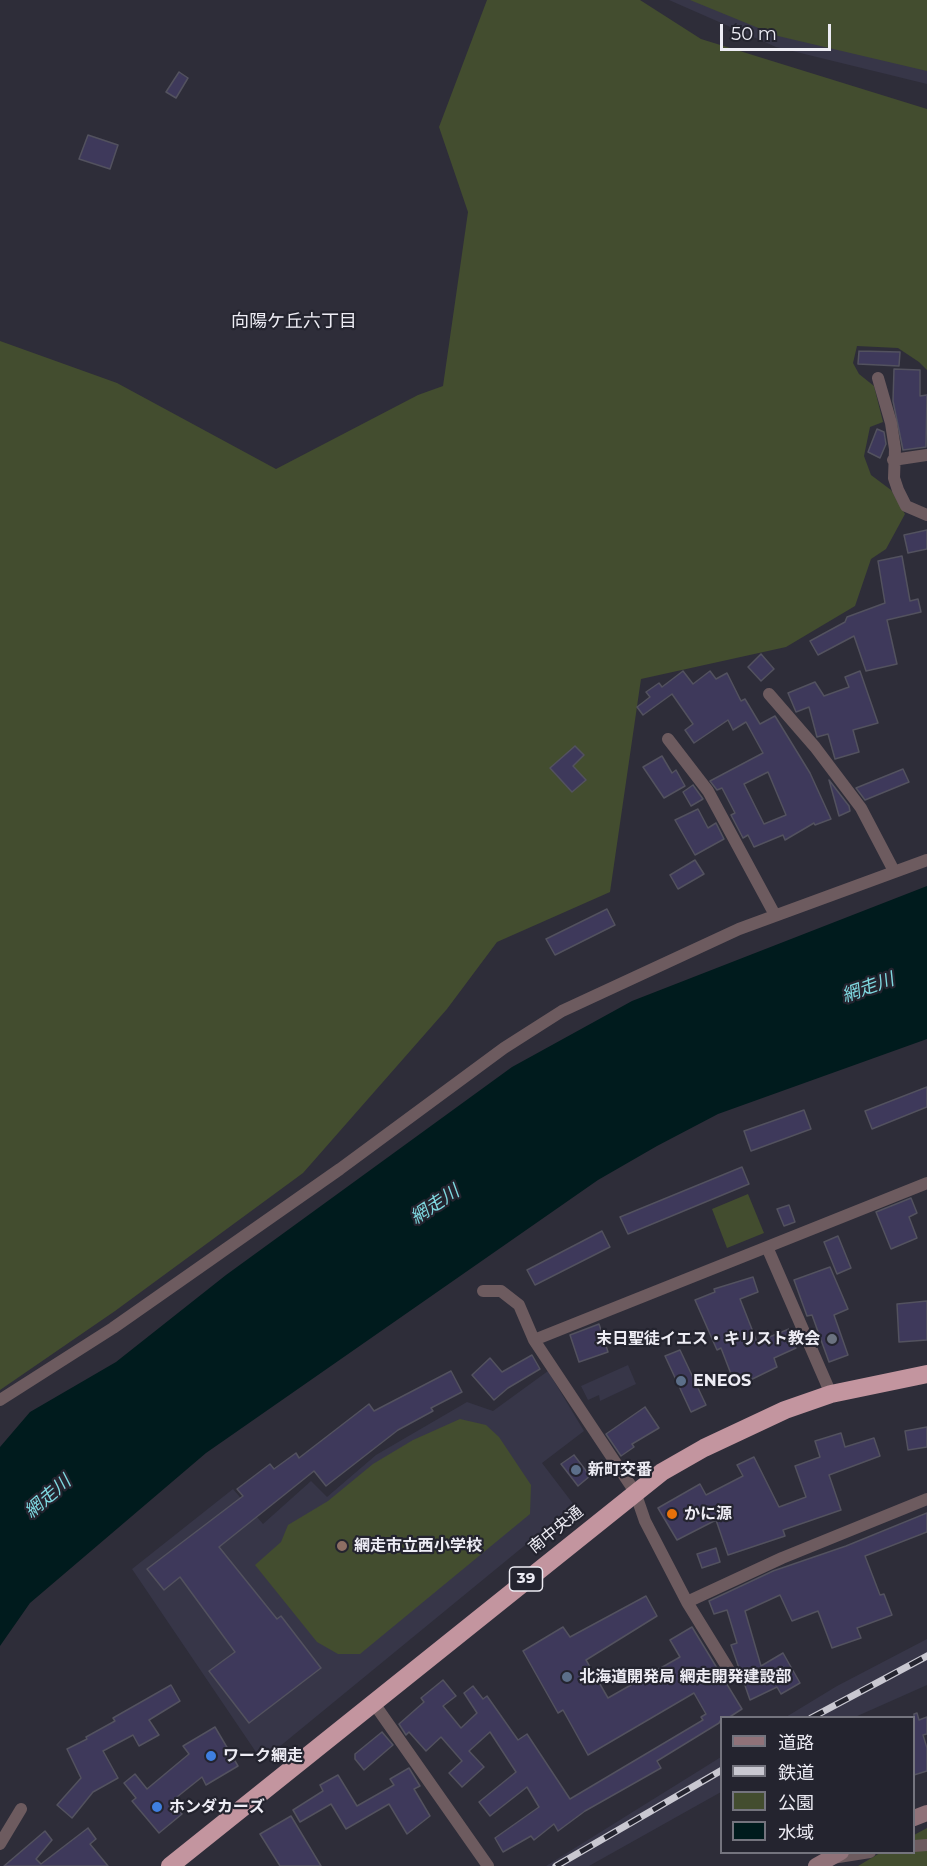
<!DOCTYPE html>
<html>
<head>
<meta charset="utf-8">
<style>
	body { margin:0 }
	#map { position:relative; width:927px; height:1866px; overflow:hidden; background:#2e2d39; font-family:Montserrat,"Noto Sans JP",sans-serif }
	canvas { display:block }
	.legend { position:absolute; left:720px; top:1716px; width:195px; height:138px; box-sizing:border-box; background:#24242f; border:2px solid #74747e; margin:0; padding:8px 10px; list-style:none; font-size:18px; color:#edecf4 }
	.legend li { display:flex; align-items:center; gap:12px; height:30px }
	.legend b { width:30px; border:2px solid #74747e }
	.scale { position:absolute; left:720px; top:24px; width:111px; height:27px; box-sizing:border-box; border:3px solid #edecf4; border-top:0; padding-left:8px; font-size:18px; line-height:21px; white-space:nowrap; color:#edecf4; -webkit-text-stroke:4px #24242f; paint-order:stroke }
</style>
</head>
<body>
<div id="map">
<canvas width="927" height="1866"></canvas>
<ul class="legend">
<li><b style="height:8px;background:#907279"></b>道路</li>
<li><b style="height:8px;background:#c9c8d1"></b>鉄道</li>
<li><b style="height:16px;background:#434d2f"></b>公園</li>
<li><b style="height:16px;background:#001b1d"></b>水域</li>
</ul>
<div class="scale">50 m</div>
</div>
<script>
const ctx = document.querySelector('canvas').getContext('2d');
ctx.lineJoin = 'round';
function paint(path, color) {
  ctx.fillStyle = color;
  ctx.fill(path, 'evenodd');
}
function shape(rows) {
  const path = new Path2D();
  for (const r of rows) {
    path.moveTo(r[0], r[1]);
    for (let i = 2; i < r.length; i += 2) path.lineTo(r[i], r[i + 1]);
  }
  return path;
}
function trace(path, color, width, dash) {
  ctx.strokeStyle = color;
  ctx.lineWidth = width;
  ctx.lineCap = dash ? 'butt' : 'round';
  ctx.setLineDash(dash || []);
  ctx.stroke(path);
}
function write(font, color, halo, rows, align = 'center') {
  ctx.font = font + ' Montserrat,"Noto Sans JP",sans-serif';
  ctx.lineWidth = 4.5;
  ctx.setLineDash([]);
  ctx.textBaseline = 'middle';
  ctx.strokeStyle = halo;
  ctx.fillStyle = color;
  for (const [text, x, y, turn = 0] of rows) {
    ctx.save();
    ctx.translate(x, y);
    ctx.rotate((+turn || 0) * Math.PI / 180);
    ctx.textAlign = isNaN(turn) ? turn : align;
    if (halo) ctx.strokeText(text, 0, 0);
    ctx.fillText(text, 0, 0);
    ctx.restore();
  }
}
paint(shape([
	[669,0,927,0,927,84,776,47],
	[628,1365,636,1384,600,1401,599,1395,588,1400,581,1386],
	[548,1371,584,1431,542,1463,574,1505,262,1761,132,1569,233,1489,263,1524,311,1481,327,1497,376,1455,467,1402,493,1411],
	[927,1639,927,1685,855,1717,786,1717,837,1686],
	[721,1757,721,1792,589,1866,546,1866]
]), '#373648');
paint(shape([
	[487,0,640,0,701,39,927,109,927,370,919,362,898,348,857,346,853,363,859,374,874,386,883,422,870,427,864,456,871,475,891,490,905,514,886,549,871,559,855,606,786,647,641,679,610,892,497,942,447,1009,303,1173,115,1311,0,1390,0,341,117,383,276,469,418,395,443,386,468,212,439,127],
	[690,0,927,0,927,71,778,36],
	[748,1194,764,1233,727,1248,712,1209],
	[460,1419,486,1425,499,1437,531,1485,530,1514,360,1654,338,1654,317,1642,255,1565,281,1542,288,1525,328,1501,373,1464,413,1440],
	[927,1828,927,1866,858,1866,880,1853,914,1852,914,1835]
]), '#434d2f');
paint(shape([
	[927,886,927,1039,718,1114,657,1146,598,1180,206,1453,30,1603,0,1646,0,1447,30,1412,116,1362,226,1275,512,1067,632,1001]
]), '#001b1d');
const building = shape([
	[179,72,188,78,176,98,166,92,179,72],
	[88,135,118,145,110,169,79,159,88,135],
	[859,351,900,352,899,366,858,364,859,351],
	[894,369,920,370,920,396,927,395,926,447,903,450,893,401,894,369],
	[877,429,884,432,886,444,880,458,868,452,877,429],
	[927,530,927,549,908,553,904,535,927,530],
	[902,556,910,601,918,599,921,612,887,620,897,664,866,671,854,636,818,655,810,641,845,622,847,617,885,603,878,561,902,556],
	[761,654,774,669,761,681,748,667,761,654],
	[683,671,693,684,710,671,716,679,727,673,741,701,745,699,760,724,775,716,810,773,831,819,815,825,814,823,785,840,783,835,754,847,748,835,743,838,731,815,735,813,722,788,717,790,710,781,763,753,746,722,733,730,728,720,694,743,685,730,693,724,672,694,643,715,637,707,650,697,646,692,659,683,662,687,683,671],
	[768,772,786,815,764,824,744,784,768,772],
	[860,671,878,723,853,730,859,752,835,759,828,734,817,737,809,707,796,712,788,693,815,682,824,696,849,687,845,677,860,671],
	[575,746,584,755,573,766,586,780,572,792,550,768,575,746],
	[662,756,672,773,676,770,685,786,664,798,643,767,662,756],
	[903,769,909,782,865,800,856,788,903,769],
	[829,780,849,806,850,811,839,816,829,780],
	[693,785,703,799,691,806,683,792,693,785],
	[698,809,708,828,716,823,724,839,695,855,675,820,698,809],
	[695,860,704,874,678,889,670,875,695,860],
	[607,909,615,925,555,955,546,939,607,909],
	[927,1087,927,1107,872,1129,865,1111,927,1087],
	[804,1110,811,1129,751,1151,744,1131,804,1110],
	[742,1167,749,1184,628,1234,620,1217,742,1167],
	[911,1198,917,1213,909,1217,917,1238,891,1249,876,1212,911,1198],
	[789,1205,795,1222,784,1226,777,1209,789,1205],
	[602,1231,610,1247,535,1285,527,1270,602,1231],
	[838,1236,851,1268,837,1274,824,1242,838,1236],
	[830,1267,848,1309,834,1315,848,1355,829,1362,812,1315,807,1316,794,1280,830,1267],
	[753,1277,758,1292,740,1299,757,1342,789,1329,796,1348,774,1358,777,1367,736,1387,721,1348,717,1350,695,1300,715,1292,714,1289,753,1277],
	[927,1301,927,1340,899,1342,897,1304,927,1301],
	[599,1324,608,1352,579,1362,570,1335,599,1324],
	[680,1350,706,1405,691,1412,665,1356,680,1350],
	[532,1355,540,1369,508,1388,494,1400,472,1375,490,1358,502,1372,532,1355],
	[451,1371,462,1392,431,1408,433,1411,398,1430,326,1486,314,1471,219,1547,277,1619,281,1616,321,1668,249,1723,209,1671,235,1652,180,1577,164,1590,147,1569,243,1496,237,1489,270,1464,274,1469,296,1453,299,1458,369,1404,374,1411,451,1371],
	[645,1407,659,1428,632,1444,634,1447,621,1456,606,1434,645,1407],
	[927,1427,927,1447,908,1450,905,1431,927,1427],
	[841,1433,845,1447,874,1438,880,1456,829,1475,841,1510,783,1530,785,1536,728,1555,716,1520,677,1540,658,1508,700,1484,706,1495,743,1476,737,1465,754,1457,779,1507,806,1497,795,1466,820,1457,815,1441,841,1433],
	[574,1455,590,1476,578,1486,561,1464,574,1455],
	[927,1513,927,1532,865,1556,880,1595,884,1594,892,1615,857,1628,861,1638,832,1648,818,1611,792,1621,780,1595,745,1611,761,1666,783,1653,800,1683,781,1694,777,1687,750,1700,731,1645,737,1643,727,1610,714,1614,709,1601,773,1571,846,1546,927,1513],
	[716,1548,720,1562,702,1568,697,1554,716,1548],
	[646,1596,657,1616,586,1660,608,1698,680,1657,670,1640,692,1627,742,1709,728,1718,722,1718,719,1723,657,1761,661,1768,585,1811,558,1831,554,1824,534,1840,531,1836,503,1852,495,1838,539,1807,527,1787,490,1816,479,1802,516,1772,490,1732,469,1751,484,1767,462,1787,449,1773,462,1761,441,1737,426,1751,409,1732,406,1735,399,1724,424,1702,421,1698,443,1680,456,1696,443,1706,461,1728,477,1713,464,1693,473,1686,483,1699,487,1696,518,1740,527,1734,570,1799,703,1720,701,1717,706,1714,694,1693,588,1755,563,1710,558,1713,523,1651,563,1627,570,1637,646,1596],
	[171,1685,180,1701,149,1720,159,1735,139,1746,133,1735,103,1751,118,1778,93,1792,72,1818,57,1805,81,1778,67,1749,87,1739,86,1737,115,1721,113,1718,171,1685],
	[917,1713,919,1720,927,1717,927,1734,923,1735,927,1748,927,1771,914,1775,914,1714,917,1713],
	[215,1727,238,1766,206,1785,202,1777,172,1801,182,1814,159,1833,132,1801,136,1798,124,1783,135,1774,147,1789,189,1754,183,1746,215,1727],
	[382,1732,393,1745,364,1770,355,1759,355,1754,382,1732],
	[409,1768,420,1786,414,1789,430,1816,407,1834,389,1804,346,1829,331,1804,300,1822,293,1810,323,1791,320,1785,338,1775,357,1806,394,1785,390,1779,409,1768],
	[291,1816,321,1866,280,1866,260,1834,291,1816],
	[88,1828,96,1839,90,1844,108,1866,4,1866,45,1831,52,1840,36,1859,41,1864,88,1828]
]);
paint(building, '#3e395b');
trace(building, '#53525f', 1.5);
trace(shape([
	[878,378,891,423,895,449,894,478,898,490,906,506,927,515],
	[893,460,927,455],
	[769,694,815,747,861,808,894,871],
	[668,739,708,791,775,915],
	[483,1291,501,1291,519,1305,534,1340,635,1492,645,1521,687,1602,732,1675],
	[534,1340,767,1247],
	[831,1394,767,1247,927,1183],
	[0,1400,113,1328,340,1169,504,1048,562,1011,739,929,927,860],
	[687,1602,782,1558,927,1499],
	[373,1702,488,1866],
	[0,1844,21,1809],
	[914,1846,927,1845],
	[832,1858,870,1852]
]), '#6d5b5f', 12);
trace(shape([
	[914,1818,927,1813],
	[816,1866,841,1852]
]), '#907279', 16);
trace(shape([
	[170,1866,662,1472,704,1448,785,1410,831,1394,927,1374]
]), '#c3959f', 18);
const rail = shape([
	[811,1718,927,1656],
	[556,1866,722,1770]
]);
trace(rail, '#c9c8d1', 7);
trace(rail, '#24242f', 4.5, [14]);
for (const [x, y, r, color] of [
	[832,1339,6,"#6b7280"],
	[681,1381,6,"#5c6f8a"],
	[576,1470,6,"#5c6f8a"],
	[672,1514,6,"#e8710a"],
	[342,1546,6,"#8d6e63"],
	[567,1677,6,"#5c6f8a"],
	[211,1756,6,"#3f7fe0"],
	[157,1807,6,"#3f7fe0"]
]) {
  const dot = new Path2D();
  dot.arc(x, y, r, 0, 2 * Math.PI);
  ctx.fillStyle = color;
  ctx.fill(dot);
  trace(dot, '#24242f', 2);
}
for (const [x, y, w] of [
	[526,1579,33]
]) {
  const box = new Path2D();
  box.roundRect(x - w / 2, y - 12, w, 24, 4.5);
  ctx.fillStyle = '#24242f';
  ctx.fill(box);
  trace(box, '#edecf4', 1.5);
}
write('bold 15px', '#edecf4', null, [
	["39",526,1579]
]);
write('bold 16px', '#edecf4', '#24242f', [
	["末日聖徒イエス・キリスト教会",820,1339,"right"],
	["ENEOS",693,1381],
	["新町交番",588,1470],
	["かに源",684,1514],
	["網走市立西小学校",354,1546],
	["北海道開発局 網走開発建設部",579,1677],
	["ワーク網走",223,1756],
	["ホンダカーズ",169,1807]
], 'left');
write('16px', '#edecf4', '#24242f', [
	["南中央通",556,1530,-39]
]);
write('18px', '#edecf4', '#24242f', [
	["向陽ケ丘六丁目",294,322]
]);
write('italic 18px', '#7fd8e0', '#24242f', [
	["網走川",868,988,-20],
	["網走川",435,1205,-34],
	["網走川",48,1497,-41]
]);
</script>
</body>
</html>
